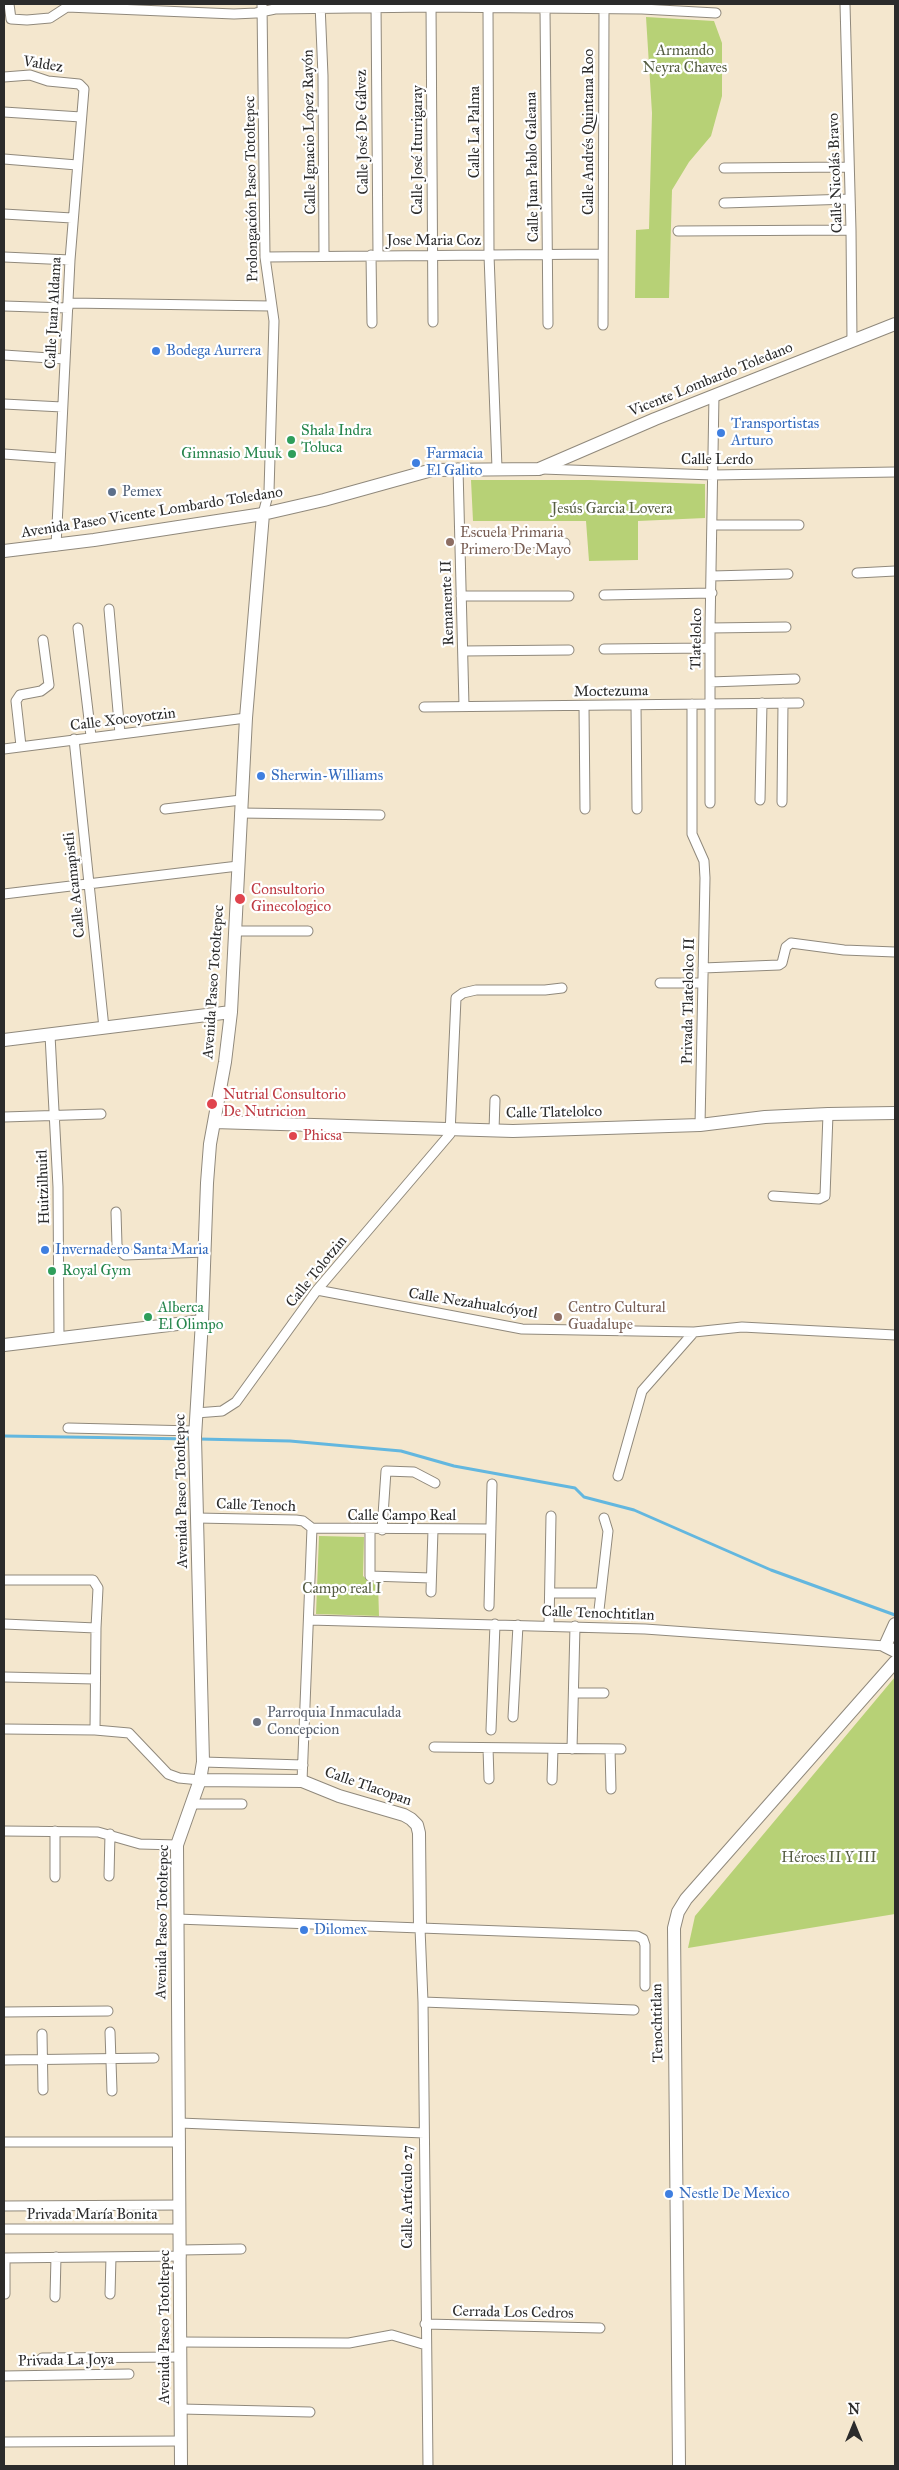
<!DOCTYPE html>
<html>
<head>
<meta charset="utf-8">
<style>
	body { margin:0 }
	#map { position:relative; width:899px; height:2470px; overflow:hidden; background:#f4e7ce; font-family:"IM FELL Great Primer",serif }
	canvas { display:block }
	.frame { position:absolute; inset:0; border:5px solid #2b2b2b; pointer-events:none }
	.north { position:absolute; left:829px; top:2400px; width:50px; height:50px; -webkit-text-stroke:4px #fff; paint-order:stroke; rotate:0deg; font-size:14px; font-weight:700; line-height:20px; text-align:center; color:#2b2b2b }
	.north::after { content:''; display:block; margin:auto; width:18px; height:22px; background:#2b2b2b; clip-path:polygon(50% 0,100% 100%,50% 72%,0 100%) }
</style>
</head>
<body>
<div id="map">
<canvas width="899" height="2470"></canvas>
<div class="frame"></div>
<div class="north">N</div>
</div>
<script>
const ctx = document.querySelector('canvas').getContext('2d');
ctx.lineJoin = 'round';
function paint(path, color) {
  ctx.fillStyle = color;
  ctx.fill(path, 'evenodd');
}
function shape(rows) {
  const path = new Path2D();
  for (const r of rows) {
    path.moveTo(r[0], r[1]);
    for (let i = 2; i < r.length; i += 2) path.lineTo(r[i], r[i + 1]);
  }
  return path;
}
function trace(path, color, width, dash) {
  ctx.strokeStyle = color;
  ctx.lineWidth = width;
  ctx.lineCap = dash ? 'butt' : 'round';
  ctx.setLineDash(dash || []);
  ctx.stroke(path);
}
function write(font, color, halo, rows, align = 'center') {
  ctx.font = font + ' "IM FELL Great Primer",serif';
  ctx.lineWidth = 4.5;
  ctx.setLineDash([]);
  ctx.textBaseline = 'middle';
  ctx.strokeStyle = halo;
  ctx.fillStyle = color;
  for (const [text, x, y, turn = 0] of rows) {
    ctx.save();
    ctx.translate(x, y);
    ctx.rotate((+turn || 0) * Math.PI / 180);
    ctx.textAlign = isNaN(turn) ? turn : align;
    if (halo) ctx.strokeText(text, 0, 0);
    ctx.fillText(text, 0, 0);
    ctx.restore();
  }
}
paint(shape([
	[646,17,714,21,722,43,722,96,711,136,689,162,672,190,669,298,635,298,636,230,649,229,652,113],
	[471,480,590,480,705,484,705,518,638,521,638,560,589,561,586,521,473,521],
	[319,1536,364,1537,363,1576,369,1581,378,1583,379,1616,316,1614],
	[895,1677,895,1914,688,1948,695,1916]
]), '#b7d176');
trace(shape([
	[4,1436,193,1439],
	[199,1439,290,1441,401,1451,454,1466,575,1488,584,1497,634,1510,771,1570,895,1615]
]), '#63b7df', 3);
const street = shape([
	[9,4,11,19,27,20,50,18,67,7,234,14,256,13,275,9,431,7,642,9,716,13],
	[262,4,265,257,274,321,269,491,263,514],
	[320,4,323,76,324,256],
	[376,4,378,255],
	[431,4,433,322],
	[845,4,851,230,852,341],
	[488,8,489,255,497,468],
	[545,9,548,324],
	[4,77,30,75,48,81,79,84,84,89,70,260,56,546],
	[4,112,81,117],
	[4,159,77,165],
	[724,168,849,167],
	[724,203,850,199],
	[4,214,72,218],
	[678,231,851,230],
	[371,255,372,323],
	[4,257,70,260],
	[265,257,602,254],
	[69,303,271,306],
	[4,306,68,308],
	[603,325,604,9],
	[4,355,65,359],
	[4,404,62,407],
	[4,454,59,458],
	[458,468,464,706],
	[542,469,713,475,895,472],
	[712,525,799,525],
	[460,542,565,543],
	[857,573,895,571],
	[712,576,788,574],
	[604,595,712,593],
	[461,596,569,596],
	[109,609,120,734],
	[78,628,91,736],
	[710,628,786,627],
	[604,649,710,648],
	[463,651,569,650],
	[710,682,795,679],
	[692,704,692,834,704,861,705,878,700,1125],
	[636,705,637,809],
	[584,706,585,809],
	[424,707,799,703],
	[74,739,104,1028],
	[21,746,16,701,20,695,41,691,49,685,43,640],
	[4,749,246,718],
	[760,800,762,703],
	[782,802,783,703],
	[710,803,710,628,714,395],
	[165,809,241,800],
	[240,813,380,815],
	[4,894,238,866],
	[235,931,308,931],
	[703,968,779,965,782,963,786,947,791,943,844,950,895,952],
	[660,983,702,983],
	[50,1035,58,1187,59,1338],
	[4,1117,101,1114],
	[494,1130,495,1100],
	[773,1196,819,1199,825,1196,828,1114],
	[116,1212,117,1245,119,1250,125,1255,205,1252],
	[317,1290,522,1329,694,1332,742,1327,895,1335],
	[196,1413,222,1411,236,1402,317,1290,450,1134,456,998,463,993,476,990,545,990,562,988],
	[68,1428,195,1431],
	[618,1476,642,1391,694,1332],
	[197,1518,296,1520,303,1521,312,1528],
	[312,1528,491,1529],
	[370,1530,370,1576,431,1578],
	[382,1530,386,1471,414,1472,435,1483],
	[4,1580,93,1580,98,1588,96,1628],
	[431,1592,433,1530],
	[550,1593,601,1593],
	[489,1606,492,1484],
	[599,1610,608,1531,604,1518],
	[309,1620,645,1629,885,1646],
	[4,1624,96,1628,95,1730],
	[549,1625,551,1516],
	[4,1677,95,1679],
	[574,1693,604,1693],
	[513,1717,518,1625],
	[4,1729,95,1730,129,1733,168,1774,179,1778,200,1780],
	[491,1730,495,1624],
	[434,1747,621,1749],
	[488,1748,489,1779],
	[572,1749,575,1626],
	[610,1749,611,1789],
	[203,1762,303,1765],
	[552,1780,553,1749],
	[302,1781,312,1528],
	[191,1804,242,1804],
	[4,1831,98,1832,140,1844,177,1845],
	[109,1876,110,1834],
	[55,1877,55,1831],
	[177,1919,637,1936,643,1939,645,1945,645,1986],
	[420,1928,423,2002,428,2466],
	[423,2002,634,2010],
	[4,2012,108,2011],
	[110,2032,112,2091],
	[42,2034,43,2090],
	[4,2060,154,2058],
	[180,2123,424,2133],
	[4,2142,180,2142],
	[4,2206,180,2205],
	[4,2229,180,2229],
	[181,2250,241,2249],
	[4,2258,181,2256],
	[5,2258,5,2294],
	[110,2294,111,2257],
	[55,2297,56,2257],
	[425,2324,600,2328],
	[181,2342,349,2343,392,2335,426,2345],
	[42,2358,181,2357],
	[4,2376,129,2374],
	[181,2409,310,2412],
	[4,2442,181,2441]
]);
const secondary = shape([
	[4,551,94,540,263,514,324,500,432,470,539,469,655,419,895,324],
	[4,1040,231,1012],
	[214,1122,513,1131,700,1125,765,1117,828,1114,895,1113],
	[4,1345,202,1321],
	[895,1624,885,1646,895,1651],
	[200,1780,302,1781,339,1796,404,1815,411,1819,417,1825,419,1833,420,1928],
	[181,2466,177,1845,200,1780,203,1762,195,1437,202,1321,207,1183,210,1144,225,1062,231,1012,246,718,263,514],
	[679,2466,674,1928,678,1912,686,1899,895,1662]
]);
trace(street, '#90897c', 11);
trace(secondary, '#90897c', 14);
trace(street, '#fff', 9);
trace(secondary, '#fff', 12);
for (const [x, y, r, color] of [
	[156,351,5,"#3f7fe0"],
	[721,433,5,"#3f7fe0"],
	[291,440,5,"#2e9e5b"],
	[292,454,5,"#2e9e5b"],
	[416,463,5,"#3f7fe0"],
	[112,492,5,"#5c6f8a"],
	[450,542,5,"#8d6e63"],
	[261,776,5,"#3f7fe0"],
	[240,899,6,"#e0444e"],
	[212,1104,6,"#e0444e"],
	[293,1136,5,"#e0444e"],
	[45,1250,5,"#3f7fe0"],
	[52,1271,5,"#2e9e5b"],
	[148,1317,5,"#2e9e5b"],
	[558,1317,5,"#8d6e63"],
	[257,1722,5,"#6b7280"],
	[304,1930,5,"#3f7fe0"],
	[669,2194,5,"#3f7fe0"]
]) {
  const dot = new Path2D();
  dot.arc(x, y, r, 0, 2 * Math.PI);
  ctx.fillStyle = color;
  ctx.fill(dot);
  trace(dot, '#fff', 2);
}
write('15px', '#555d42', '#fff', [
	["Armando",685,51],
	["Neyra Chaves",685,68],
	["Jesús Garcia Lovera",612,509],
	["Campo real I",342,1589],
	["Héroes II Y III",829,1858]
]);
write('15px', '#2b2b2b', '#fff', [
	["Valdez",43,65,9],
	["Calle Ignacio López Rayón",310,132,-91],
	["Calle José De Gálvez",363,132,-91],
	["Calle La Palma",475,132,-90],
	["Calle Andrés Quintana Roo",589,132,-90],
	["Calle José Iturrigaray",418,150,-90],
	["Calle Juan Pablo Galeana",533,167,-91],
	["Calle Nicolás Bravo",836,173,-92],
	["Prolongación Paseo Totoltepec",252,189,-91],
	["Jose Maria Coz",434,241],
	["Calle Juan Aldama",54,313,-87],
	["Vicente Lombardo Toledano",711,380,-22],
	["Calle Lerdo",717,460],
	["Avenida Paseo Vicente Lombardo Toledano",152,513,-9],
	["Remanente II",448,603,-92],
	["Tlatelolco",697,639,-89],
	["Moctezuma",611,692,-1],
	["Calle Xocoyotzin",123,720,-7],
	["Calle Acamapistli",75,885,-96],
	["Avenida Paseo Totoltepec",214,982,-86],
	["Privada Tlatelolco II",689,1001,-89],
	["Calle Tlatelolco",554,1113,-1],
	["Huitzilhuitl",44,1187,-92],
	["Calle Tolotzin",317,1272,-51],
	["Calle Nezahualcóyotl",473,1304,9],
	["Avenida Paseo Totoltepec",182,1491,-91],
	["Calle Tenoch",256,1506,2],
	["Calle Campo Real",402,1516],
	["Calle Tenochtitlan",598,1614,2],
	["Calle Tlacopan",368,1787,19],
	["Avenida Paseo Totoltepec",163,1922,-89],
	["Tenochtitlan",658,2023,-91],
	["Calle Artículo 27",408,2197,-90],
	["Privada María Bonita",92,2215],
	["Cerrada Los Cedros",513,2313,1],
	["Avenida Paseo Totoltepec",165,2327,-90],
	["Privada La Joya",66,2361,-1]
]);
write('15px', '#366cbe', '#fff', [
	["Bodega Aurrera",166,351],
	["Transportistas",731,424],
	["Arturo",731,441],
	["Farmacia",426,454],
	["El Galito",426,471],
	["Sherwin-Williams",271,776],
	["Invernadero Santa Maria",55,1250],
	["Dilomex",314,1930],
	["Nestle De Mexico",679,2194]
], 'left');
write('15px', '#27864d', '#fff', [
	["Shala Indra",301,431],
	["Toluca",301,448],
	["Gimnasio Muuk",282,454,"right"],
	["Royal Gym",62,1271],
	["Alberca",158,1308],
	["El Olimpo",158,1325]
], 'left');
write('15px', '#4e5e75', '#fff', [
	["Pemex",122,492]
], 'left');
write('15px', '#785e54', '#fff', [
	["Escuela Primaria",460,533],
	["Primero De Mayo",460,550],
	["Centro Cultural",568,1308],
	["Guadalupe",568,1325]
], 'left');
write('15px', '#be3a42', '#fff', [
	["Consultorio",251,890],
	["Ginecologico",251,907],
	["Nutrial Consultorio",223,1095],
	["De Nutricion",223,1112],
	["Phicsa",303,1136]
], 'left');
write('15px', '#5b616d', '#fff', [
	["Parroquia Inmaculada",267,1713],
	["Concepcion",267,1730]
], 'left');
</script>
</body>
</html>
